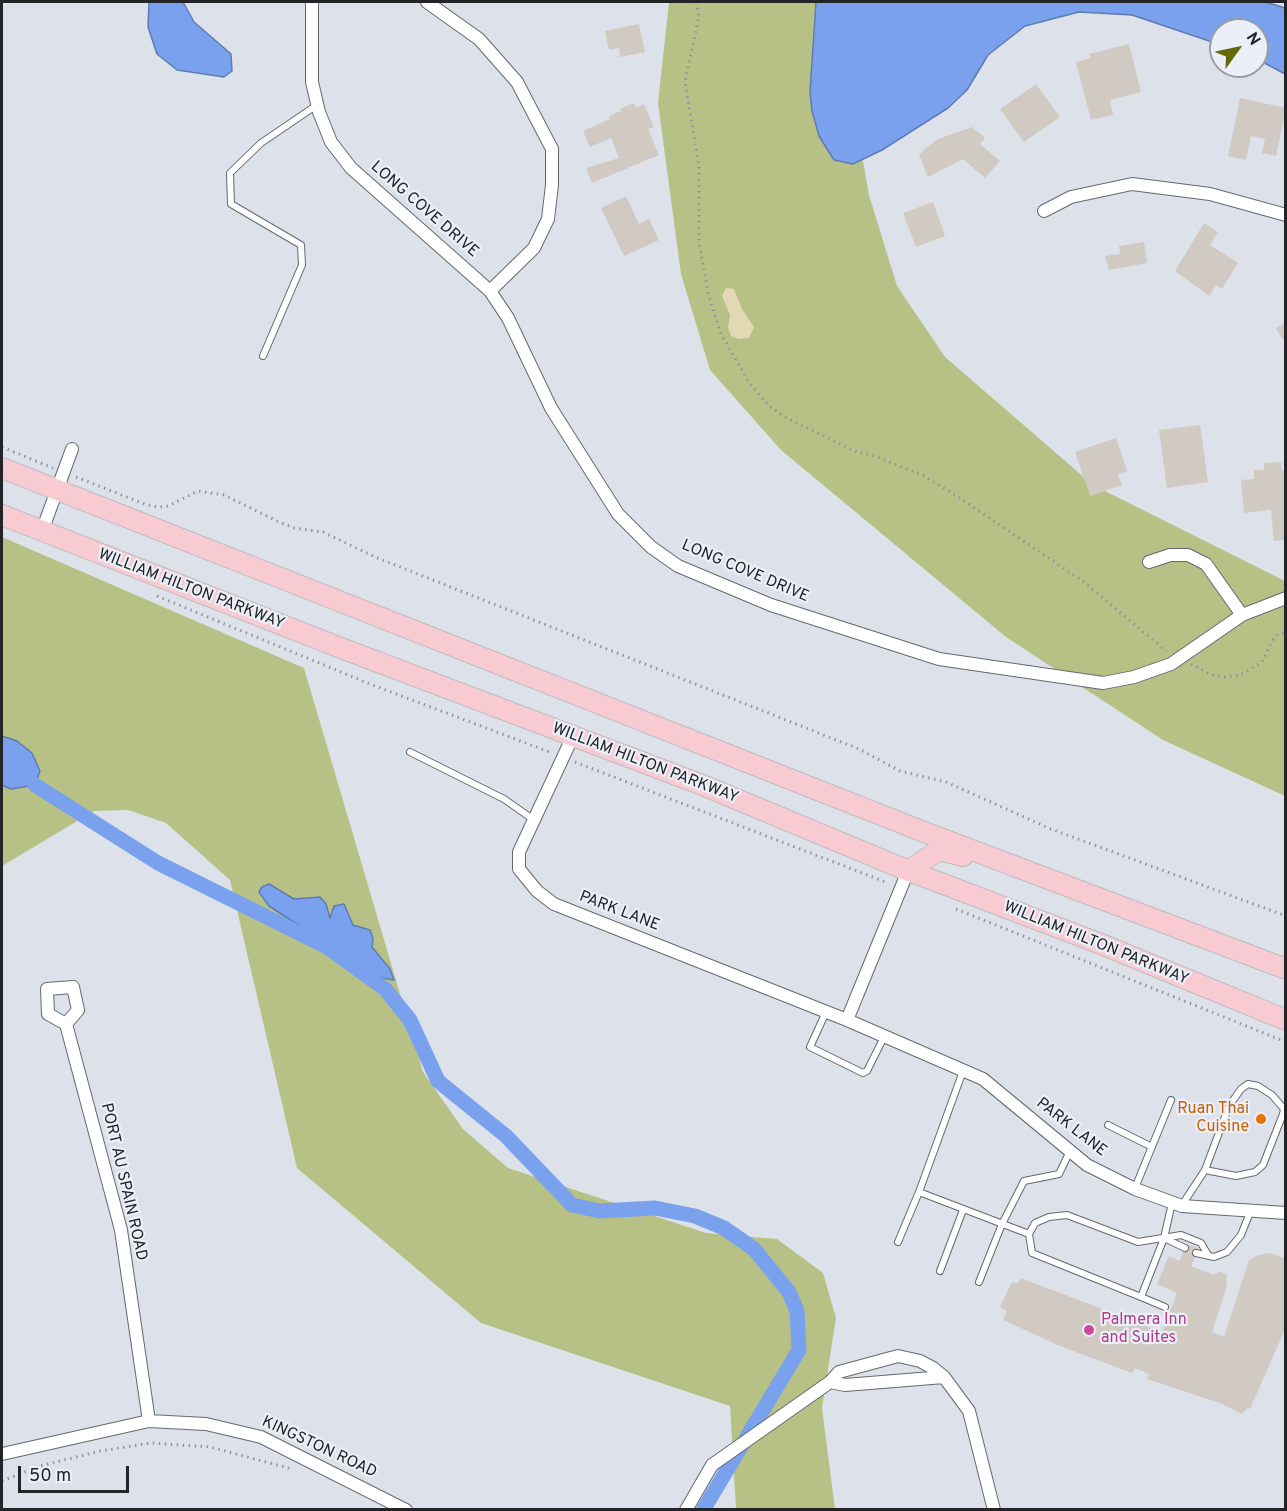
<!DOCTYPE html>
<html>
<head>
<meta charset="utf-8">
<style>
	body { margin:0 }
	#map { position:relative; width:1287px; height:1511px; overflow:hidden; background:#dde1ea; font-family:Overpass,sans-serif }
	canvas { display:block }
	.frame { position:absolute; inset:0; border:3px solid #232427; pointer-events:none }
	.north { position:absolute; left:1209px; top:18px; width:60px; height:60px; box-sizing:border-box; background:#ebeff7; border:2px solid #9b9ea4; border-radius:50%; rotate:57deg; font-size:16px; font-weight:700; line-height:24px; text-align:center; color:#232427 }
	.north::after { content:''; display:block; margin:auto; width:21px; height:27px; background:#646807; clip-path:polygon(50% 0,100% 100%,50% 72%,0 100%) }
	.scale { position:absolute; left:18px; top:1466px; width:111px; height:27px; box-sizing:border-box; border:3px solid #232427; border-top:0; padding-left:8px; font-size:18px; line-height:21px; white-space:nowrap; color:#232427; -webkit-text-stroke:4px #ebeff7; paint-order:stroke }
</style>
</head>
<body>
<div id="map">
<canvas width="1287" height="1511"></canvas>
<div class="frame"></div>
<div class="north">N</div>
<div class="scale">50 m</div>
</div>
<script>
const ctx = document.querySelector('canvas').getContext('2d');
ctx.lineJoin = 'round';
function paint(path, color) {
  ctx.fillStyle = color;
  ctx.fill(path, 'evenodd');
}
function shape(rows) {
  const path = new Path2D();
  for (const r of rows) {
    path.moveTo(r[0], r[1]);
    for (let i = 2; i < r.length; i += 2) path.lineTo(r[i], r[i + 1]);
  }
  return path;
}
function trace(path, color, width, dash) {
  ctx.strokeStyle = color;
  ctx.lineWidth = width;
  ctx.lineCap = dash ? 'butt' : 'round';
  ctx.setLineDash(dash || []);
  ctx.stroke(path);
}
function write(font, color, halo, rows, align = 'center') {
  ctx.font = font + ' Overpass,sans-serif';
  ctx.lineWidth = 4.5;
  ctx.setLineDash([]);
  ctx.textBaseline = 'middle';
  ctx.strokeStyle = halo;
  ctx.fillStyle = color;
  for (const [text, x, y, turn = 0] of rows) {
    ctx.save();
    ctx.translate(x, y);
    ctx.rotate((+turn || 0) * Math.PI / 180);
    ctx.textAlign = isNaN(turn) ? turn : align;
    if (halo) ctx.strokeText(text, 0, 0);
    ctx.fillText(text, 0, 0);
    ctx.restore();
  }
}
paint(shape([
	[669,2,830,2,852,99,869,195,897,286,945,357,1093,485,1285,581,1285,796,1163,740,1006,637,781,450,710,370,681,274,658,103],
	[2,537,304,668,423,1072,463,1129,508,1168,706,1233,777,1239,823,1273,836,1318,822,1408,835,1509,736,1509,730,1406,481,1323,297,1168,230,880,166,823,128,810,94,811,2,866]
]), '#b8c185');
paint(shape([
	[726,288,734,289,742,309,754,327,749,338,739,339,731,336,728,327,730,315,722,296]
]), '#e2d8b3');
const water = shape([
	[149,2,183,2,194,22,231,54,232,71,224,77,177,70,157,54,148,27,149,2],
	[816,2,1266,2,1285,8,1285,74,1257,59,1257,30,1221,30,1221,45,1132,15,1079,12,1025,26,988,55,967,90,948,108,882,150,853,164,834,160,819,136,812,111,810,92,816,2],
	[2,736,17,741,32,753,40,771,35,785,11,789,2,785,2,736],
	[269,884,294,899,320,897,326,904,330,918,334,906,344,904,353,925,370,930,373,938,372,947,390,969,394,980,382,978,352,964,326,943,269,906,259,892,262,887,269,884]
]);
paint(water, '#79a1ed');
trace(water, '#5f7cb2', 1.5);
trace(shape([
	[35,785,158,863,327,947,385,989,410,1020,438,1081,506,1136,572,1205,600,1211,655,1208,695,1216,724,1228,754,1249,789,1292,797,1311,799,1350,703,1510]
]), '#79a1ed', 15);
paint(shape([
	[639,24,645,52,620,57,619,48,609,50,605,31],
	[1129,44,1141,92,1110,100,1113,115,1091,120,1076,62,1091,58,1089,54],
	[1036,84,1060,117,1024,142,1000,109],
	[1240,98,1286,108,1276,156,1262,153,1265,139,1251,136,1246,160,1228,156],
	[634,103,636,108,644,104,654,127,648,129,659,155,592,183,586,168,619,158,611,138,590,147,583,131,610,119,609,116,621,111,620,109],
	[972,127,985,138,980,144,1000,161,985,178,963,159,928,177,919,155,926,148,938,139],
	[626,196,639,224,649,219,659,240,624,256,601,208],
	[933,202,945,236,916,247,903,213],
	[1204,223,1218,232,1210,245,1238,263,1222,289,1216,285,1209,296,1175,271],
	[1144,242,1147,263,1109,270,1105,256,1120,254,1119,246],
	[1286,322,1286,337,1282,339,1276,328],
	[1200,425,1208,482,1167,488,1159,430],
	[1116,438,1127,471,1118,474,1122,485,1090,496,1075,452],
	[1281,462,1282,470,1286,470,1286,540,1274,541,1271,510,1244,513,1241,480,1254,479,1254,470,1264,470,1264,463],
	[1187,1244,1198,1248,1191,1266,1214,1275,1219,1271,1227,1275,1226,1289,1212,1332,1224,1337,1249,1260,1258,1255,1270,1253,1286,1259,1286,1327,1250,1409,1247,1408,1242,1414,1220,1403,1147,1379,1149,1374,1135,1368,1132,1373,1060,1346,1003,1320,1007,1311,1000,1307,1012,1282,1017,1284,1021,1278,1162,1332,1177,1293,1157,1284,1169,1256,1179,1261]
]), '#d0cac2');
const service = shape([
	[263,356,302,265,301,245,231,204,230,173,261,143,317,105],
	[410,752,504,799,534,820],
	[826,1012,810,1047,863,1073,867,1071,884,1037],
	[963,1071,919,1192,1029,1234,1032,1253,1141,1297],
	[1108,1125,1152,1147],
	[1135,1188,1171,1100],
	[1172,1203,1164,1238,1185,1248],
	[1182,1205,1205,1170,1229,1106,1241,1089,1248,1084,1258,1086,1272,1095,1284,1109,1283,1114,1263,1165,1255,1172,1236,1176,1205,1170],
	[1029,1234,1035,1223,1049,1217,1067,1215,1138,1242,1181,1235,1201,1243,1208,1255],
	[1164,1238,1141,1297,1165,1307],
	[898,1242,919,1192],
	[1196,1253,1214,1257,1227,1252,1241,1235,1251,1210],
	[940,1271,963,1210],
	[979,1282,1002,1224,1024,1181,1059,1174,1070,1151]
]);
const minor = shape([
	[312,2,312,82,319,112,331,142,351,168,490,291,508,318,551,408,618,514,651,547,678,566,771,605,939,659,1103,683,1134,677,1171,664,1242,615,1286,598],
	[427,2,479,39,517,82,552,149,552,185,548,219,534,248,490,291],
	[1044,211,1071,197,1132,184,1210,194,1286,215],
	[42,531,72,449],
	[1149,562,1170,555,1188,555,1206,564,1242,615],
	[573,736,519,852,519,869,537,891,554,904,847,1020,983,1079,1087,1165,1135,1189,1182,1206,1286,1213],
	[847,1020,908,871],
	[66,1024,78,1010,73,987,47,989,48,1014,66,1024,121,1230,149,1421],
	[830,1382,845,1385,944,1377],
	[2,1454,149,1421,206,1424,261,1437,406,1510],
	[686,1510,712,1465,830,1382,839,1372,898,1356,920,1361,933,1368,944,1377,969,1411,994,1510]
]);
const trunk = shape([
	[2,468,919,830,1286,969],
	[2,515,341,648,705,786,904,869,1101,944,1286,1020],
	[908,871,939,850,963,856]
]);
trace(service, '#656870', 8);
trace(minor, '#656870', 14);
trace(trunk, '#bdbdbe', 22);
trace(shape([
	[696,2,699,16,685,82,699,167,699,242,708,293,721,334,750,384,768,405,785,417,857,452,875,456,924,476,960,498,1084,582,1166,651],
	[2,447,53,468],
	[76,477,147,505,159,507,168,506,198,491,224,495,279,522,294,528,323,532,375,557,859,749,900,771,946,782,1051,829,1286,916],
	[157,596,370,684,552,753],
	[1191,664,1211,675,1224,677,1240,675,1262,662,1272,641,1278,634,1286,632],
	[575,762,888,883],
	[956,909,1286,1042],
	[2,1481,40,1466,100,1451,151,1443,210,1447,292,1469]
]), '#91949b', 3, [1.5, 4.5]);
trace(service, '#fff', 6);
trace(minor, '#fff', 12);
trace(trunk, '#f8cad2', 20);
for (const [x, y, r, color] of [
	[1261,1119,6,"#e8710a"],
	[1089,1330,6,"#d1479c"]
]) {
  const dot = new Path2D();
  dot.arc(x, y, r, 0, 2 * Math.PI);
  ctx.fillStyle = color;
  ctx.fill(dot);
  trace(dot, '#ebeff7', 2);
}
write('16px', '#232427', '#ebeff7', [
	["LONG COVE DRIVE",424,210,41],
	["LONG COVE DRIVE",745,572,23],
	["WILLIAM HILTON PARKWAY",191,590,21],
	["WILLIAM HILTON PARKWAY",645,764,21],
	["PARK LANE",619,912,21],
	["WILLIAM HILTON PARKWAY",1096,944,22],
	["PARK LANE",1071,1128,38],
	["PORT AU SPAIN ROAD",123,1182,77],
	["KINGSTON ROAD",319,1448,25]
]);
write('16px', '#c56008', '#ebeff7', [
	["Ruan Thai",1249,1110],
	["Cuisine",1249,1128]
], 'right');
write('16px', '#b23c85', '#ebeff7', [
	["Palmera Inn",1101,1321],
	["and Suites",1101,1339]
], 'left');
</script>
</body>
</html>
